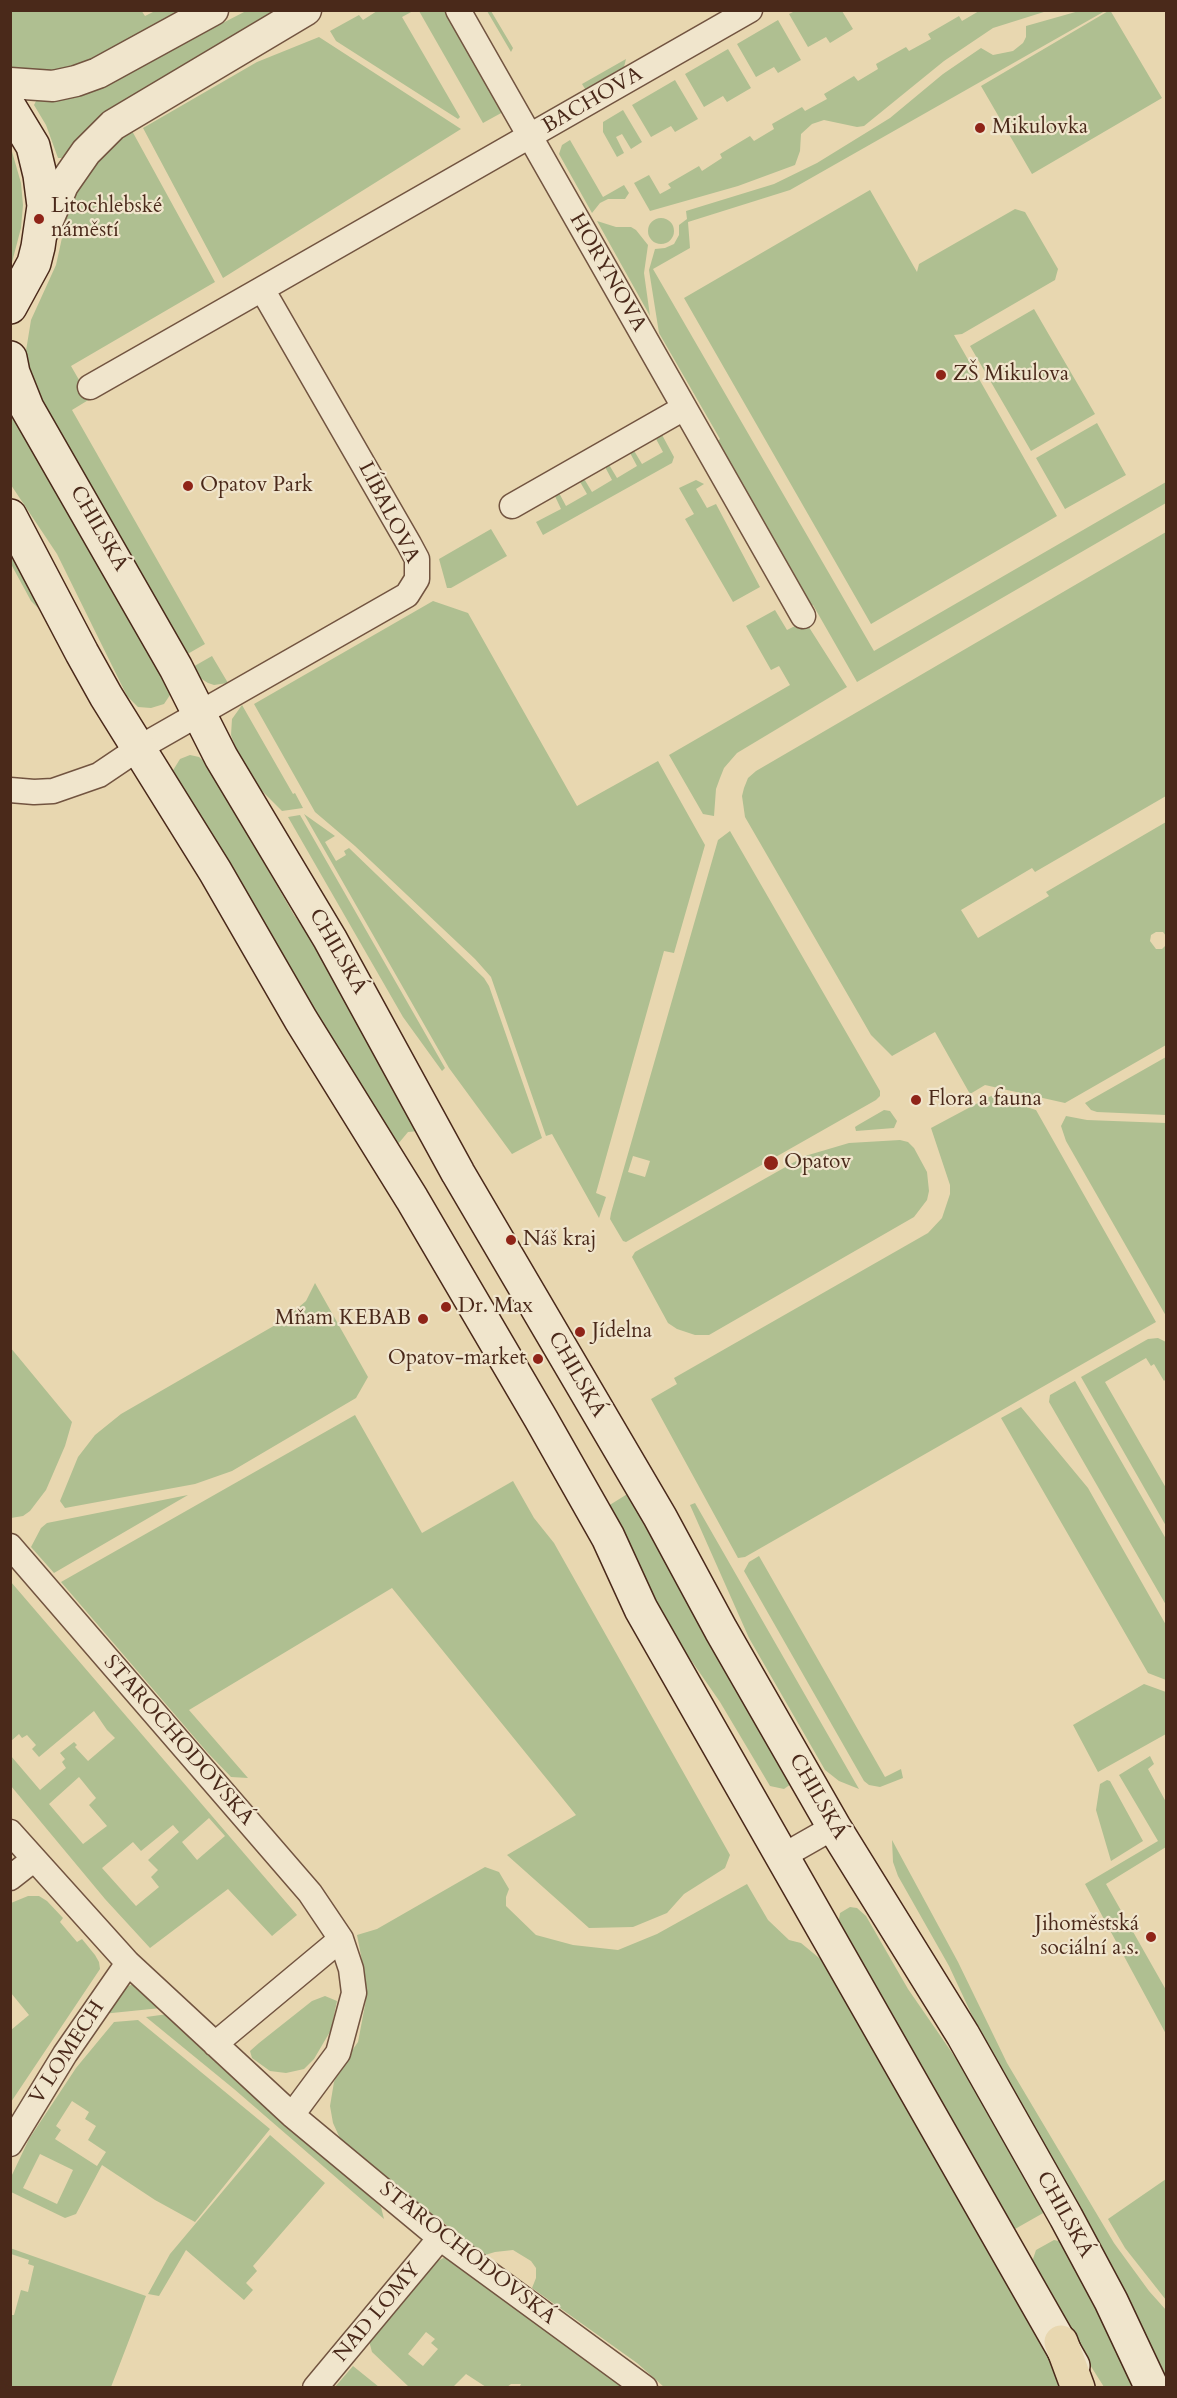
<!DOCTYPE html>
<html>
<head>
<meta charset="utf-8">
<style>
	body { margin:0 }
	#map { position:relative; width:1177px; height:2398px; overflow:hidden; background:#e8d7b0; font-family:Cardo,serif }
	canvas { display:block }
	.frame { position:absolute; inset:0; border:12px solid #4a291a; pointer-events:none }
</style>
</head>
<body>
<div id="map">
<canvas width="1177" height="2398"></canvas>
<div class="frame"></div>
</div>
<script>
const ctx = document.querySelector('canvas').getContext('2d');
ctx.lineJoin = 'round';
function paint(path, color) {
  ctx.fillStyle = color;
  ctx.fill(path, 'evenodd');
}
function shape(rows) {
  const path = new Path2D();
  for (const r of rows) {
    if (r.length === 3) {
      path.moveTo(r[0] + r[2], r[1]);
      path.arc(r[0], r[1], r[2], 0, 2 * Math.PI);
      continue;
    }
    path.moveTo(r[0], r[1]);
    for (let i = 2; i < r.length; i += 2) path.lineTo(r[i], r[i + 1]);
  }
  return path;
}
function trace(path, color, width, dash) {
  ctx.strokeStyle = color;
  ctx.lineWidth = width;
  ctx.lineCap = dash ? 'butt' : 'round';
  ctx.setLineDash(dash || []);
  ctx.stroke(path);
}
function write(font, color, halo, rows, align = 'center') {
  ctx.font = font + ' Cardo,serif';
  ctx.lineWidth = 4.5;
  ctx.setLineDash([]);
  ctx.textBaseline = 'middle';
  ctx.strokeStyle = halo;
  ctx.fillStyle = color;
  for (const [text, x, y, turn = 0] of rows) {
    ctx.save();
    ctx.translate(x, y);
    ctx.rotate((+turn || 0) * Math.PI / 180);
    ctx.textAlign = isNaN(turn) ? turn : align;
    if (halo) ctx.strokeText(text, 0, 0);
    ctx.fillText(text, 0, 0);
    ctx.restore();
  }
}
paint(shape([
	[141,10,145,16,155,11,189,11,91,61,56,72,11,68,11,11],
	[1110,10,1162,98,1032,174,981,86],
	[246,11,281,11,65,158,58,158,46,125,34,105,37,99,116,78],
	[377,11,413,11,402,17,460,117,458,119,336,41,330,31,359,15,363,20],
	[419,11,446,11,503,112,483,123],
	[487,11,491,11,513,48,511,52],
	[795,11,842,11,853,29,830,43,826,37,808,47,789,14],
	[979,11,1047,11,993,28,944,61,864,126,857,127,824,120,812,124,801,134,800,151,795,165,738,186,650,211,634,183,649,175,660,194,671,188,668,184,699,166,702,171,722,158,720,154,750,136,754,141,774,129,772,124,802,107,805,111,827,99,824,94,854,76,858,81,878,69,876,64,906,47,909,51,931,39,928,34,959,16,962,21],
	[1079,11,1105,11,790,190,688,222,690,248,653,269,874,651,1166,482,1166,503,857,682,813,605,809,606,716,442,720,439,659,333,649,270,655,249,665,248,674,244,679,235,679,225,687,219,686,211,774,184,817,163,890,118,943,74,981,48,993,55,1013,51,1023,43,1026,37,1026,26],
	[778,20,801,60,778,73,774,67,756,77,737,44],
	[319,37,461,129,223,278,143,128,257,62],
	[728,49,751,88,727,102,723,96,704,107,685,74],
	[626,59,623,71,587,92,582,84],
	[675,80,698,119,675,132,671,126,651,137,632,105],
	[623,110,642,142,631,149,622,134,616,137,624,153,617,157,603,132,603,122],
	[131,129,215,282,71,366,90,399,72,410,205,644,184,656,37,396,25,357,31,320,56,265,67,215,75,193,101,155],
	[570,140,603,197,624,185,629,193,625,199,608,199,600,203,592,213,559,154,562,145],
	[11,148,21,183,23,205,21,228,11,266],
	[870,190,917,272,919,264,1015,209,1025,212,1058,269,1055,280,962,334,954,335,1057,516,871,624,684,298],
	[661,231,13],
	[597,221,616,227,631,227,636,230,648,245,644,273,650,316],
	[1034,309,1095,414,1031,451,970,346],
	[10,408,172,692,164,704,151,708,138,707,127,696,57,554,11,485],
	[1097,423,1126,475,1065,509,1036,458],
	[661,433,674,457,672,463,543,535,536,522,561,509,554,494,558,491,566,506,587,494,579,480,583,477,592,492,612,480,604,465,608,463,617,478,637,466,629,451,633,449,642,464,663,452,655,437],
	[696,480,704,484,696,489,707,508,716,504,760,587,733,602,685,519,694,514,679,488],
	[491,529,507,556,451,588,447,588,439,559],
	[1166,532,1166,796,1035,872,1032,868,961,910,978,938,1049,896,1046,892,1166,822,1166,936,1163,932,1156,932,1151,935,1150,941,1156,949,1162,949,1166,945,1166,1045,1065,1103,985,1085,970,1094,935,1032,892,1056,871,1035,745,817,742,796,744,788,748,778,756,771],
	[10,548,39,609,31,601,11,564],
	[433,601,468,613,577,806,658,761,705,845,674,953,664,951,596,1193,606,1197,599,1218,552,1134,546,1136,491,977,475,959,355,846,315,812,254,704],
	[775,610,787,630,805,621,847,687,737,753,724,768,720,778,716,789,714,816,703,814,669,755,790,685,779,666,771,670,746,626],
	[212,656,228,683,214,685,208,683,197,676,191,668],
	[242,705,293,794,295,793,303,808,282,811,257,786,235,746,231,735,232,719],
	[190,755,199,757,207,764,294,915,333,968,419,1131,408,1132,398,1144,380,1129,172,772,180,759],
	[304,814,335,836,325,842,336,861,346,855,344,851,349,848,484,978,489,986,542,1138,512,1154,449,1068],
	[300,815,445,1068,442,1071,403,1017,288,817],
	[730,831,880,1091,880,1096,876,1100,626,1242,623,1241,610,1219,611,1213,718,840],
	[633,1156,650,1161,645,1177,628,1172],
	[1166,1057,1166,1115,1097,1112,1091,1110,1085,1103],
	[991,1096,1036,1110,1156,1322,745,1557,738,1558,651,1399,677,1384,674,1378,928,1233,942,1218,950,1194,950,1185,931,1128],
	[884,1110,890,1111,897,1121,894,1128,856,1131,855,1127,858,1125],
	[1066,1116,1087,1120,1166,1123,1166,1316,1066,1141,1061,1126],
	[900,1140,908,1142,914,1148,927,1172,929,1191,927,1200,914,1217,709,1335,695,1335,677,1329,668,1323,632,1257,635,1252,805,1156,849,1143],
	[315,1283,368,1377,356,1398,232,1471,195,1484,65,1508,60,1501,78,1457,95,1435,121,1414,284,1320,306,1301],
	[1158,1338,1166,1342,1166,1379,1164,1381,1154,1364,1151,1366,1146,1358,1105,1382,1166,1488,1166,1526,1081,1377,1148,1339],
	[10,1347,72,1422,65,1446,46,1490,30,1511,23,1516,11,1518],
	[1075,1381,1166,1539,1166,1605,1049,1402,1050,1395],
	[1021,1407,1088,1488,1166,1625,1166,1680,1148,1673,1001,1418],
	[355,1415,422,1533,513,1481,534,1518,554,1543,730,1855,725,1868,684,1894,667,1913,633,1927,589,1928,507,1855,576,1815,392,1588,189,1710,248,1778,231,1777,207,1752,61,1582],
	[629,1493,791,1784,784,1789,770,1786,720,1702,655,1608,600,1511],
	[188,1495,54,1573,31,1547,41,1528,47,1523],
	[695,1503,859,1789,839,1781,825,1770,749,1638,690,1505],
	[759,1556,885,1777,901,1769,903,1778,880,1787,869,1785,864,1781,744,1571,749,1562],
	[11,1582,297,1915,272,1936,228,1889,150,1948,105,1899,11,1786,11,1756,40,1790,66,1768,62,1762,65,1759,60,1753,74,1742,77,1745,75,1747,88,1761,115,1738,107,1730,94,1711,39,1757,32,1749,36,1745,27,1735,22,1738,19,1734,11,1741],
	[79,1777,96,1798,89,1805,107,1826,83,1844,49,1804],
	[209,1818,225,1836,197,1860,182,1842],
	[173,1825,179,1832,148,1860,158,1870,151,1877,159,1887,136,1906,102,1868,133,1842,141,1851],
	[1144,1684,1166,1692,1166,1734,1098,1772,1073,1725],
	[1150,1756,1154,1764,1148,1769,1166,1802,1166,1847,1106,1884,1166,1990,1166,2034,1085,1884,1158,1841,1119,1775],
	[1107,1780,1110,1781,1143,1841,1111,1861,1096,1810,1100,1784],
	[892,1840,958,1962,1007,2063,1114,2243,1149,2291,1166,2310,1166,2383,997,2069,949,1966,898,1876,893,1862],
	[485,1867,499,1872,509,1889,506,1897,506,1906,536,1935,573,1945,618,1950,657,1934,747,1884,768,1920,789,1940,801,1943,830,1967,1036,2326,1065,2387,664,2387,637,2363,532,2288,536,2278,536,2268,531,2261,513,2250,495,2252,485,2255,343,2145,333,2123,330,2106,334,2082,340,2068,358,2042,366,2000,365,1976,357,1935,377,1929],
	[28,1896,39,1896,47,1901,63,1918,60,1922,77,1942,82,1939,95,1955,99,1962,100,1969,11,2102,11,2030,29,2015,11,1993,11,1903],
	[850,1907,857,1908,866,1916,908,1989,975,2086,1045,2212,1015,2229,1012,2228,838,1925,840,1913],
	[134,1984,161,2008,102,2014,125,1987],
	[325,1996,337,2001,331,2030,314,2059,304,2069,286,2073,270,2071,252,2058,250,2051,259,2043,312,2001],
	[168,2014,381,2207,384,2219,234,2089,146,2017],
	[138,2020,270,2129,195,2222,155,2200,102,2165,76,2214,65,2218,11,2192,11,2177,29,2139,76,2068,114,2022],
	[72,2101,89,2112,85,2119,96,2126,88,2140,106,2152,97,2166,55,2139,61,2130,56,2126],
	[40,2154,73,2170,57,2204,23,2188],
	[270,2135,325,2183,253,2266,257,2271,246,2283,253,2290,244,2300,186,2250,159,2296,148,2294,170,2254],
	[1166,2179,1166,2300,1125,2248,1108,2219],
	[1054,2240,1063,2242,1137,2387,1104,2387,1080,2349,1032,2262,1036,2250],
	[10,2248,146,2296,111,2387,11,2387,11,2315,14,2315,21,2290,28,2292,34,2266,28,2264,29,2260,11,2254],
	[447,2256,633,2387,519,2388,521,2384,511,2384,507,2387,486,2387,466,2374,453,2387,409,2387,372,2352,369,2341,434,2263],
	[426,2332,435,2339,431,2343,438,2349,423,2366,408,2354],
	[353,2366,379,2387,335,2387]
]), '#afbf91');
const minor = shape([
	[458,10,803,616],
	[262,289,750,10],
	[512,506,684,408],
	[10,790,34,792,53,791,99,775,139,748,407,595,417,579,417,559,409,544,262,289,90,387],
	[10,1546,310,1893,341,1939,351,1969,354,1993,338,2053,292,2115],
	[10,1832,128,1963,292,2115,440,2238,645,2388],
	[783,1856,834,1827],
	[10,1878,33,1860],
	[215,2044,341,1939],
	[10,2144,65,2054,128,1963],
	[315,2388,440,2238]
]);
const tertiary = shape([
	[10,83,53,86,76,81,98,73,213,10],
	[44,230,63,185,86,152,113,125,306,10]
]);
const secondary = shape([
	[10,108,33,146,40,175,44,206,38,247,34,263,10,307],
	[10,358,13,373,27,408,176,668,221,757,330,939,458,1173,660,1517,721,1630,834,1827,963,2035,1066,2217,1111,2301,1152,2388],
	[10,516,82,653,106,696,215,871,301,1020,412,1199,541,1419,608,1537,641,1609,1073,2366]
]);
const trunk = shape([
	[1061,2342,1078,2388]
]);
trace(minor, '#725440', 27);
trace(tertiary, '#725440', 33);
trace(secondary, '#4a291a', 36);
trace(trunk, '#4a291a', 36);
trace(minor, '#f0e5cc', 24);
trace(tertiary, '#f0e5cc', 30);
trace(secondary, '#f0e5cc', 33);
trace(trunk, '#e8d7b0', 33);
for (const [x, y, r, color] of [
	[980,128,6,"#8f2418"],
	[39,219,6,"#8f2418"],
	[941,375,6,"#8f2418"],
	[188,486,6,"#8f2418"],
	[916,1100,6,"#8f2418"],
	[771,1163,8,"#8f2418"],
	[511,1240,6,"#8f2418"],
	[446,1307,6,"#8f2418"],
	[423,1319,6,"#8f2418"],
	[580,1332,6,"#8f2418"],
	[538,1359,6,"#8f2418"],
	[1151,1937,6,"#8f2418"]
]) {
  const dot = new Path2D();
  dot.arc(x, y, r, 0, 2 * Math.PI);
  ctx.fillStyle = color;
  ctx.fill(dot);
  trace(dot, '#f0e5cc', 2);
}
write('21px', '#4a291a', '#f0e5cc', [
	["BACHOVA",593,101,-30],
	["HORYNOVA",607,273,60],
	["LÍBALOVA",388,513,63],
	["CHILSKÁ",98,529,60],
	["CHILSKÁ",337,952,60],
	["CHILSKÁ",576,1375,60],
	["STAROCHODOVSKÁ",178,1741,49],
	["CHILSKÁ",817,1797,60],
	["V LOMECH",68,2053,-57],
	["CHILSKÁ",1064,2215,61],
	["STAROCHODOVSKÁ",467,2254,38],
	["NAD LOMY",378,2313,-50]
]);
write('21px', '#4a291a', '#f0e5cc', [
	["Mikulovka",992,128],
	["Litochlebské",51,207],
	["náměstí",51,231],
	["ZŠ Mikulova",953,375],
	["Opatov Park",200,486],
	["Flora a fauna",928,1100],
	["Opatov",784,1163],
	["Náš kraj",523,1240],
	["Dr. Max",458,1307],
	["Mňam KEBAB",411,1319,"right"],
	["Jídelna",592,1332],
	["Opatov-market",526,1359,"right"],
	["Jihoměstská",1139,1925,"right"],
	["sociální a.s.",1139,1949,"right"]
], 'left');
</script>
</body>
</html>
